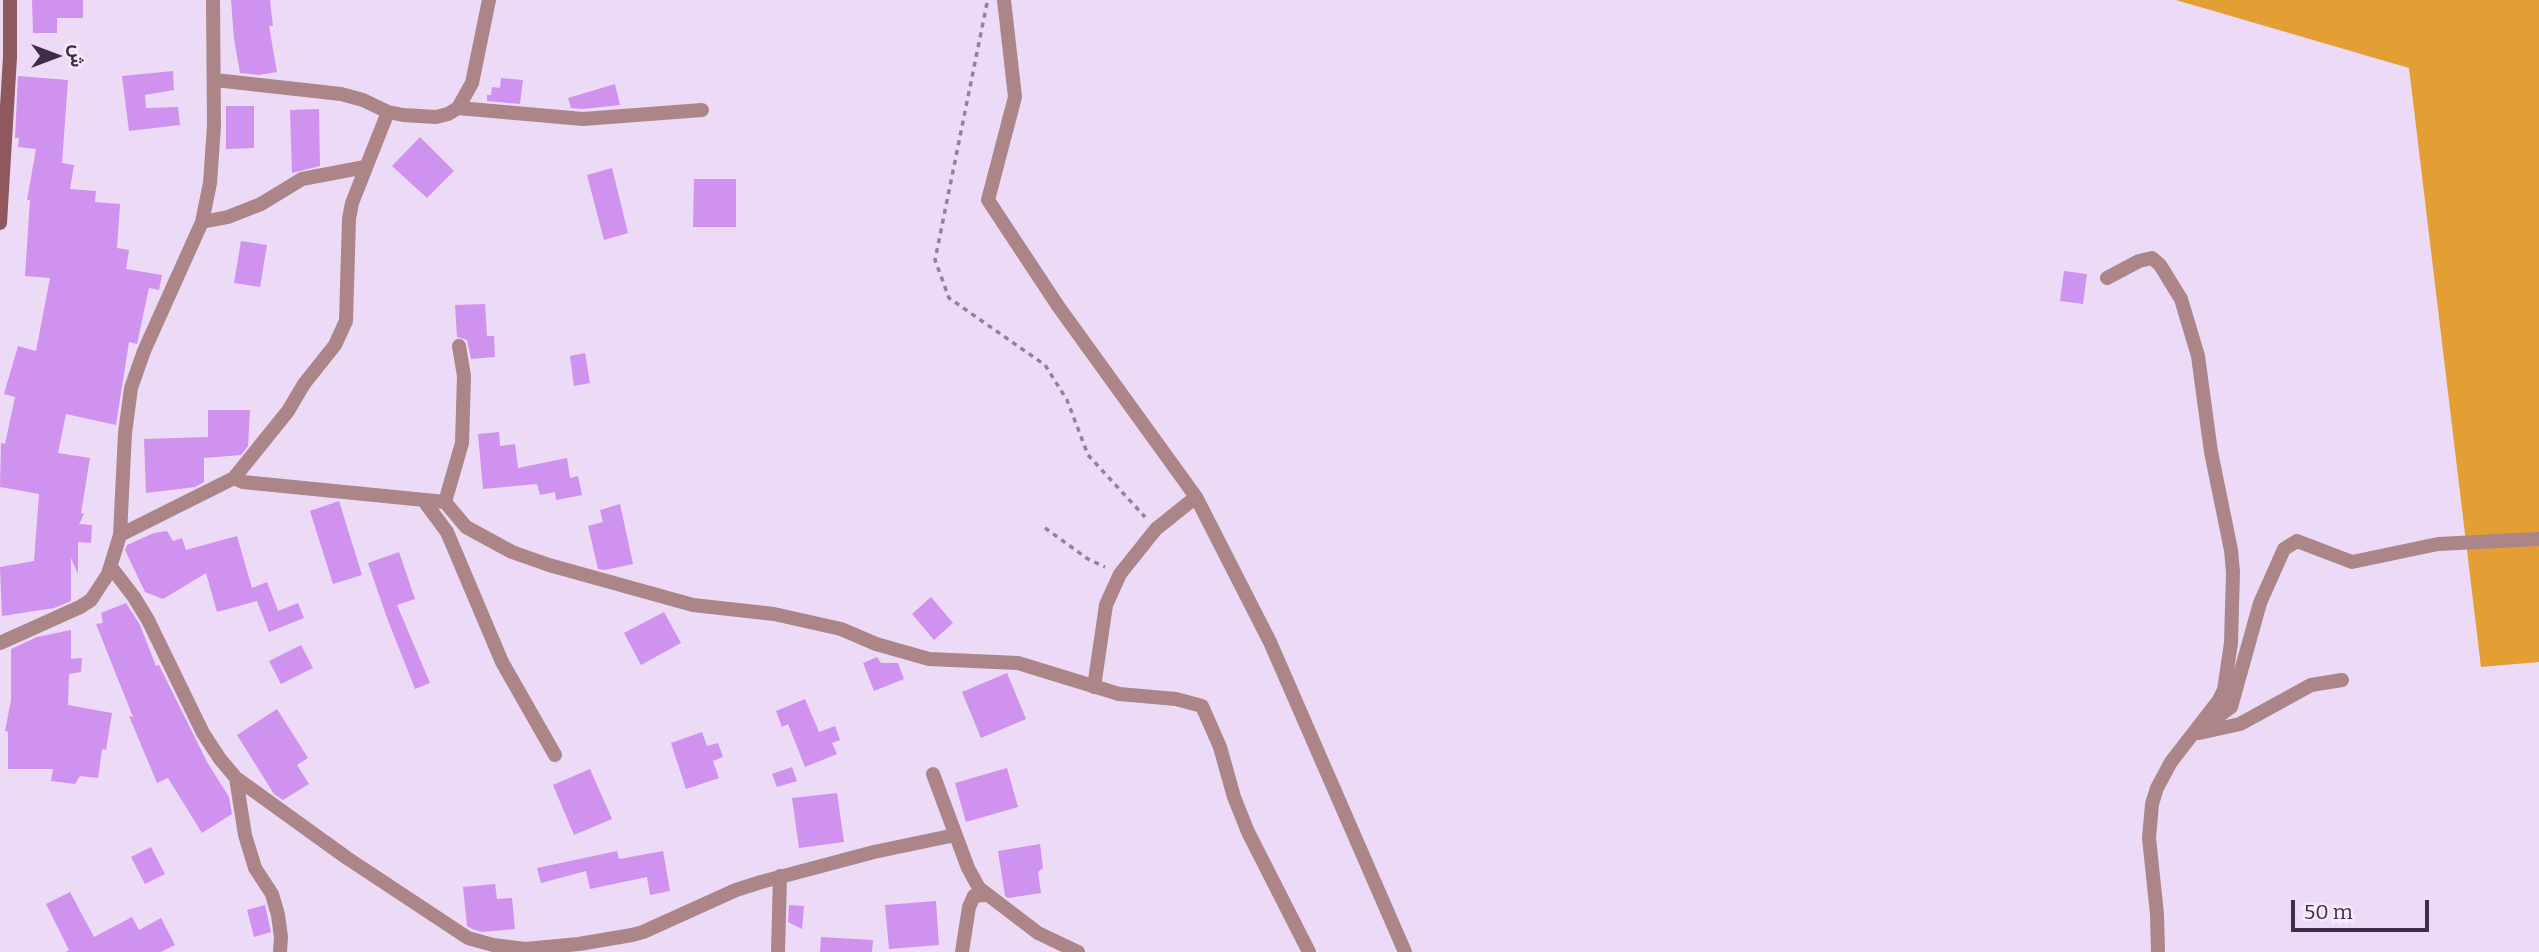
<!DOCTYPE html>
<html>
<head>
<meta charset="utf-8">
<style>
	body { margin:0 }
	#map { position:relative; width:2539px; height:952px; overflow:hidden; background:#eddaf6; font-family:Bitter,Vazirmatn,serif }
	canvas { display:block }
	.north { position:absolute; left:21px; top:21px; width:70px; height:70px; -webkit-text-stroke:5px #f5ebfa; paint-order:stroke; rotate:90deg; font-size:19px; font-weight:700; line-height:28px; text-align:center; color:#3f2c48 }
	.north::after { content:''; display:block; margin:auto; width:24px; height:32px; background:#3f2c48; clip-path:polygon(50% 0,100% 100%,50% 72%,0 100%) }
	.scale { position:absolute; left:2291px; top:900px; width:138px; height:32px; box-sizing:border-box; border:4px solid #3f2c48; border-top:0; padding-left:9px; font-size:21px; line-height:24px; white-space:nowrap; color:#3f2c48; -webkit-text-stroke:5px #f5ebfa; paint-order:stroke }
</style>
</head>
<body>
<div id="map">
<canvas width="2539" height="952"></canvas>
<div class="north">ش</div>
<div class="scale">50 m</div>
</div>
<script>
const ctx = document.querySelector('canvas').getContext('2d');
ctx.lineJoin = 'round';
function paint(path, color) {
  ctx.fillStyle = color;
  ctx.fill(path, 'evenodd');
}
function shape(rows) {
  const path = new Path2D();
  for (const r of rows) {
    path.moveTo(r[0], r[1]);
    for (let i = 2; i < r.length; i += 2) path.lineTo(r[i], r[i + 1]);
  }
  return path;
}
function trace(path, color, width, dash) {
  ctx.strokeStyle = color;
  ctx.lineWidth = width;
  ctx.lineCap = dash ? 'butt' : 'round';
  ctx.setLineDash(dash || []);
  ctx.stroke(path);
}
paint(shape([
	[2176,0,2539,0,2539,662,2481,667,2409,68]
]), '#e39f33');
paint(shape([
	[32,0,83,0,83,18,57,18,57,33,33,33],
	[231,0,270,0,273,26,269,26,277,72,259,75,240,73,234,39],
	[173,71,174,90,145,95,146,108,178,107,180,125,129,131,122,76],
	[18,76,68,80,62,163,74,165,70,189,96,191,95,202,120,204,117,248,129,250,126,269,162,275,159,290,149,288,137,344,129,342,116,425,66,414,58,453,90,458,81,513,84,514,79,524,92,525,91,543,78,542,78,574,71,558,71,601,54,608,2,616,0,567,34,561,39,494,0,487,1,443,5,444,15,397,4,394,18,346,36,351,50,278,25,276,30,200,27,200,36,149,18,147,19,138,15,138],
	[501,78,523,80,520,104,487,101,487,95,491,95,492,87,500,88],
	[615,84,620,105,583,109,571,108,568,98],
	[226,106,254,106,254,148,226,149],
	[319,109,320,166,292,173,290,110],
	[420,137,454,171,427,198,392,166],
	[612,168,628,233,604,240,587,175],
	[694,179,736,179,736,227,693,227],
	[241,241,267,245,260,287,234,283],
	[2064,271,2087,274,2083,304,2060,301],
	[485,304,487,336,494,336,495,357,471,359,467,340,457,337,455,305],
	[585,353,590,383,574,386,570,356],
	[208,410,250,410,248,446,241,455,204,458,204,482,195,487,146,493,144,439,208,437],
	[499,432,500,446,515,444,518,468,567,458,570,478,578,476,582,495,556,500,555,492,540,495,537,484,483,489,478,434],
	[339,501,362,575,333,584,310,511],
	[620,504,633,564,605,570,598,569,588,526,603,522,600,510],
	[167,531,173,541,182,538,186,550,237,536,252,588,267,582,278,611,298,603,304,618,269,632,257,601,217,612,206,573,163,599,145,592,125,550,127,545,154,533],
	[399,552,415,599,397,605,430,683,415,689,387,618,368,563],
	[931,597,953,623,934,640,912,614],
	[126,603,140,625,156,666,159,665,207,762,229,797,232,814,202,833,168,778,157,783,129,716,133,717,96,624,103,623,101,613],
	[664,612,681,643,641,665,624,633],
	[71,630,71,659,82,658,81,672,69,674,68,705,112,713,106,750,102,749,98,778,80,776,75,784,51,781,53,769,8,769,8,732,5,731,11,700,11,649,37,637],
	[301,645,313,668,281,684,269,661],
	[877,657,881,663,898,663,904,679,874,691,863,663],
	[1007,673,1026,719,981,738,962,692],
	[805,699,819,732,835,726,840,740,832,743,837,754,805,767,788,724,782,727,776,711],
	[277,709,308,758,297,765,309,784,283,800,274,794,237,735],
	[702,732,707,746,718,743,723,757,713,761,719,778,686,789,671,743],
	[792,767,797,781,777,787,772,774],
	[1007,768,1018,807,966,822,955,783],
	[590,769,612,819,574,835,553,785],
	[837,793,844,842,799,848,792,798],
	[1040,844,1043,868,1038,872,1041,893,1008,898,1005,896,998,851],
	[151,847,165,874,145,884,131,857],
	[617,851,619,859,663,851,670,891,650,895,647,877,590,889,586,871,541,883,537,868],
	[495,884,497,899,512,898,515,929,482,932,472,929,467,926,463,887],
	[70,892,94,937,132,917,139,930,161,918,175,945,161,952,66,952,69,950,46,904],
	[936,901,939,945,889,949,885,905],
	[265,905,271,932,254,937,247,910],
	[789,905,804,906,802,929,788,922],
	[821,937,873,940,872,952,820,952]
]), '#cf92ee');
trace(shape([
	[987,3,935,260,949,298,1045,365,1067,400,1088,455,1145,517],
	[1045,528,1088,559,1105,567]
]), '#93809c', 3.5, [5, 5]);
trace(shape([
	[1004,0,1015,97,988,200,1058,306,1196,497,1270,642,1405,952],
	[215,80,341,94,363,100,388,112,403,115,436,117,448,114,458,108,472,83,489,0],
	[458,108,583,119,702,110],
	[202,222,228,217,261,204,302,179,365,167],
	[2107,278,2139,261,2152,258,2160,265,2181,299,2198,356,2211,452,2231,550,2233,572,2231,643,2224,690,2219,700,2171,762,2157,788,2152,804,2149,838,2157,914,2158,952],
	[234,478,288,411,304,384,335,345,346,321,349,219,352,203,388,112],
	[424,501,447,532,502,662,555,755],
	[445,502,462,443,464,376,459,346],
	[120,535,125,433,131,388,144,351,202,222,210,183,214,126,213,0],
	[111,567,134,597,148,620,203,733,220,759,236,778,347,858,468,938,493,945,525,949,579,944,632,935,643,932,736,890,761,882,874,852,955,835],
	[0,643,80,607,91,600,108,574,120,535,234,478,243,482,445,502,466,527,512,552,549,565,693,605,774,614,841,629,876,644,929,659,1018,663,1119,694,1176,699,1202,706,1220,747,1234,797,1248,832,1309,952],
	[1094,687,1106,605,1120,574,1156,529,1196,497],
	[2206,725,2231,707,2260,603,2284,549,2297,541,2352,562,2438,544,2539,539],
	[2199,733,2240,724,2311,685,2342,680],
	[933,774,968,868,979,888,1038,933,1078,952],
	[236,778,245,835,255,868,272,894,278,915,281,937,280,952],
	[778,952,780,876],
	[962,952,969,907,974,896,985,895]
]), '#ab8587', 14);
trace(shape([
	[0,223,10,57,10,0]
]), '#8e585c', 14);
</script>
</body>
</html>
